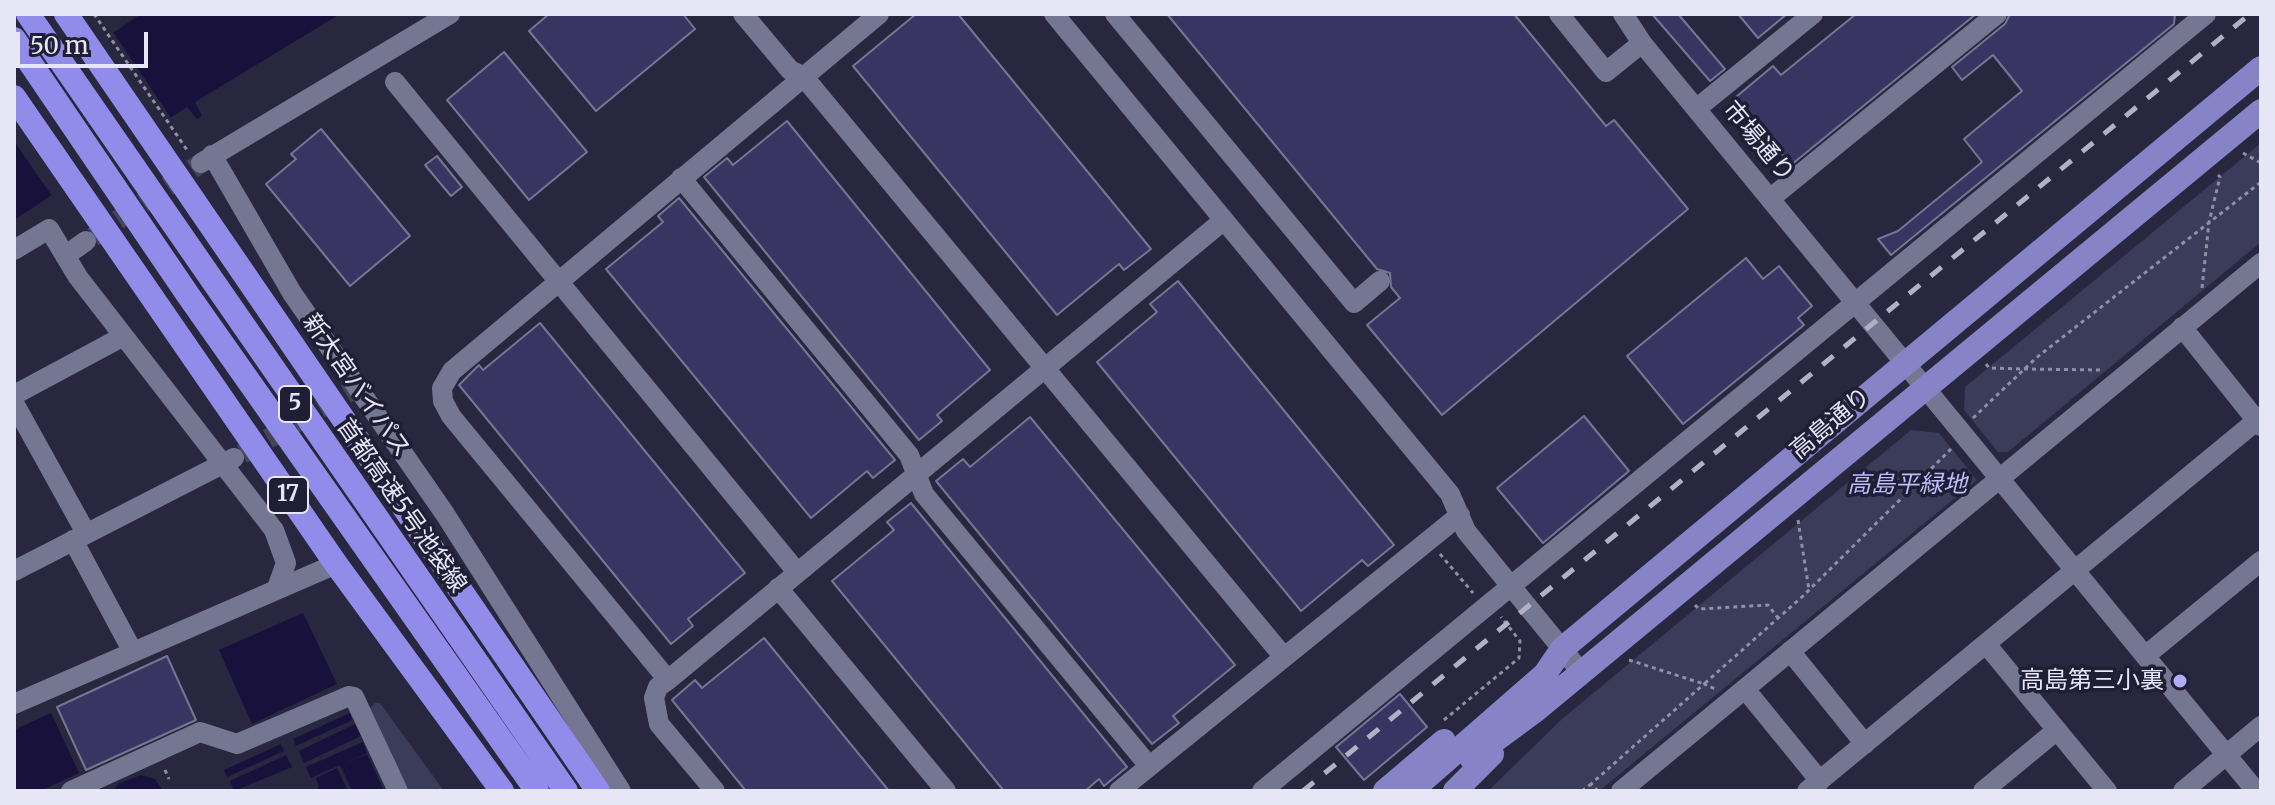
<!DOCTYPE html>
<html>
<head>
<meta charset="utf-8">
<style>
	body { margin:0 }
	#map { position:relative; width:2275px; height:805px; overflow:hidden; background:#28273f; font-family:Merriweather,serif }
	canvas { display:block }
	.frame { position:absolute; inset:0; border:16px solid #e6e6f6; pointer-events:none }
	.scale { position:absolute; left:16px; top:32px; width:132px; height:36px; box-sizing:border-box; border:4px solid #e6e6f6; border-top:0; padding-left:10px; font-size:24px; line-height:28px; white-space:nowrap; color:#e6e6f6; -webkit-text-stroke:6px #1f1e34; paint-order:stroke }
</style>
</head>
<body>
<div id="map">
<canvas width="2275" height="805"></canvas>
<div class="frame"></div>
<div class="scale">50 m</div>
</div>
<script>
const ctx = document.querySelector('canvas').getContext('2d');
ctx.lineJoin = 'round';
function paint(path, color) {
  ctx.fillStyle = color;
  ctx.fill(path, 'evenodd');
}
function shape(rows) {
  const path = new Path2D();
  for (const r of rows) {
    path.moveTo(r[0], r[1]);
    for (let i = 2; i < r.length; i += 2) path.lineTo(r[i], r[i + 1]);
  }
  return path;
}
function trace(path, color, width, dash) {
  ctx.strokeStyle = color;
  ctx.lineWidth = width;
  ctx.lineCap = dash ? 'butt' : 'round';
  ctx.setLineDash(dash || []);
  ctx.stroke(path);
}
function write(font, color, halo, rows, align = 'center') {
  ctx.font = font + ' Merriweather,"Noto Sans JP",serif';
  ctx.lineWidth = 7;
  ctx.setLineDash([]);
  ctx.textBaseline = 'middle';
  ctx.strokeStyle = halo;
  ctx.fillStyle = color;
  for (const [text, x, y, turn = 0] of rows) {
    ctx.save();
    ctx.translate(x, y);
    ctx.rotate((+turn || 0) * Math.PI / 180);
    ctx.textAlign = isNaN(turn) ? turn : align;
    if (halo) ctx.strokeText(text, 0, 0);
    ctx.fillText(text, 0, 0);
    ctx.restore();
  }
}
paint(shape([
	[2261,143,2261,242,2008,452,1998,452,1964,410,1965,387],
	[1911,430,1939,433,1977,480,1599,791,1488,791,1562,719],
	[375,703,380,703,444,791,409,791,368,710]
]), '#3b3b5a');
paint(shape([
	[141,14,340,14,195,102,202,116,197,119,187,107,14,220,14,100],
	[303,613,337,684,252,724,219,650],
	[51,713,79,773,40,791,14,791,14,730],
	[350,713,352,720,296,746,293,739],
	[355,724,361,736,304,763,299,751],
	[363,742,367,753,343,764,367,754,384,791,352,791,340,765,311,778,306,767],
	[281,744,284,751,227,777,224,770],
	[286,755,292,767,234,791,230,781],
	[337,768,348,791,317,791,319,786,316,778],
	[141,775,155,779,163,791,113,791,118,784]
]), '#17113b');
paint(shape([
	[111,29,173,121,54,199,14,141,14,96]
]), '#28273f');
const building = shape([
	[549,14,683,14,695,29,596,111,529,31,549,14],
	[916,14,958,14,1151,249,1124,270,1119,264,1057,315,853,66,916,14],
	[1167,14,1514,14,1606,126,1614,120,1688,209,1442,415,1367,325,1400,298,1391,287,1390,273,1377,269,1167,14],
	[1652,14,1678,14,1725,69,1710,81,1652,14],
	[1738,14,1787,14,1758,38,1738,14],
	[1856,14,1976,14,1791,165,1736,97,1773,66,1781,75,1856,14],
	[2010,14,2175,14,2174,24,1891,255,1878,239,1898,231,1982,162,1964,139,2022,91,1993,55,1962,80,1952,67,2005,24,2010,14],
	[504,52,587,152,529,200,447,100,504,52],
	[787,121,990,370,937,415,942,421,919,440,704,177,727,158,733,165,787,121],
	[321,129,410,236,350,286,266,184,296,159,291,154,321,129],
	[437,156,462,187,451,196,425,165,437,156],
	[679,198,895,460,873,478,867,471,811,518,606,269,663,222,658,216,679,198],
	[1746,258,1763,279,1779,266,1812,306,1798,318,1804,325,1683,424,1627,356,1746,258],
	[1178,281,1394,545,1368,566,1362,560,1301,611,1097,362,1157,312,1150,304,1178,281],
	[540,323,745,573,688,619,693,626,671,644,459,385,479,365,483,370,540,323],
	[1584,416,1629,471,1543,543,1497,488,1584,416],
	[1030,417,1235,665,1173,716,1179,723,1152,744,936,481,963,459,970,467,1030,417],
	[911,503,1127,767,1104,786,1099,779,1085,791,1004,791,832,581,894,530,887,522,911,503],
	[764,638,889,791,746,791,672,700,695,680,702,688,764,638],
	[167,656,196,720,86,770,57,707,167,656],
	[1400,694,1427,727,1364,780,1336,747,1400,694]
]);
paint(building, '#383563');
trace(building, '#767692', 2);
trace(shape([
	[93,237,201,163],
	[242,454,349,392]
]), '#44445a', 20, [20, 10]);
trace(shape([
	[94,14,187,150],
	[2243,153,2261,163],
	[2202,288,2209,222,2220,177,2218,175],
	[1986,364,1989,368,2024,369,2101,370],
	[1973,418,2036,358,2261,182],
	[1798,520,1809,590],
	[1440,554,1473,593],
	[1695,605,1699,609,1768,605,1778,618],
	[1629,660,1704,684,1803,596,1951,449],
	[1444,720,1519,658,1520,641,1501,617],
	[165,770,169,779],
	[1582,791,1591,784],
	[1598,791,1591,784,1704,684,1715,689]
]), '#9090a4', 3, [4, 4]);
trace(shape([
	[743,14,790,70,803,76,1283,656],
	[1054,14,1450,494,1466,531,1581,672],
	[1115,14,1354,303,1380,281],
	[1559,14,1606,72,1642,43],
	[1623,14,1642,43,2256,791],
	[395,82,797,572],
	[1696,109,1813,14],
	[212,155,292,293,445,514,621,791],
	[201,163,450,14],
	[681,178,909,455,924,494,1149,766],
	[1771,198,1997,14],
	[14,250,49,229,78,277,274,530,286,563,277,588],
	[65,256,86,241],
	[2182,327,2261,426],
	[14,395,122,337],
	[14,403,86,533],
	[73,540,133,652],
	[14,571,234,458],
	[778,588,946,791],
	[1986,644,2107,791],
	[1790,651,1865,744],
	[2145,656,2261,561],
	[668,680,1224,220],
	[1745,689,1820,781],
	[14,704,336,564],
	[71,791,200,732,237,744,349,696,354,697,398,791],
	[715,791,659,724,654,698,658,687,668,680,451,416,443,401,442,388,452,371,879,14],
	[1119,791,1460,515],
	[1262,791,2206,14],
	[1621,791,2261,263],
	[1807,791,2261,417],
	[1983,791,2057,730],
	[2183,791,2261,726]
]), '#757691', 20);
trace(shape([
	[1471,758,1536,710,2261,111],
	[1385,791,1444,741],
	[1411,791,1545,674,1562,649,2261,68],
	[1455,791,1492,754]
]), '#8683c6', 24);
trace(shape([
	[28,14,566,791],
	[66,14,598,791],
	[14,39,188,295,537,791],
	[14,97,336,564,502,791]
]), '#918be9', 24);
trace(shape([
	[1303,791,2250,14]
]), '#b2b1c4', 5, [14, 14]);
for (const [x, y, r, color] of [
	[2180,681,8,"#b0aefa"]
]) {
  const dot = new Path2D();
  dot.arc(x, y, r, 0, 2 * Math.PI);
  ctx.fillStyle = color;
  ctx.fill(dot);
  trace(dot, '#1f1e34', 3);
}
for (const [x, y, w] of [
	[295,404,32],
	[288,495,40]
]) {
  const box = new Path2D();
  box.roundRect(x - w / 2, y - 18, w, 36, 6);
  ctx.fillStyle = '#1f1e34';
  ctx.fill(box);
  trace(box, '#e6e6f6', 2);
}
write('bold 22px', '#e6e6f6', null, [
	["5",295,404],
	["17",288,495]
]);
write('24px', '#e6e6f6', '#1f1e34', [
	["市場通り",1758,142,50],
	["新大宮バイパス",356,386,55],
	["高島通り",1831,424,-40],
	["首都高速5号池袋線",401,506,55]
]);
write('italic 24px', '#bebdfa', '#1f1e34', [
	["高島平緑地",1907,485]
]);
write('24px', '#e6e6f6', '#1f1e34', [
	["高島第三小裏",2164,681]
], 'right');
</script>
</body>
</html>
